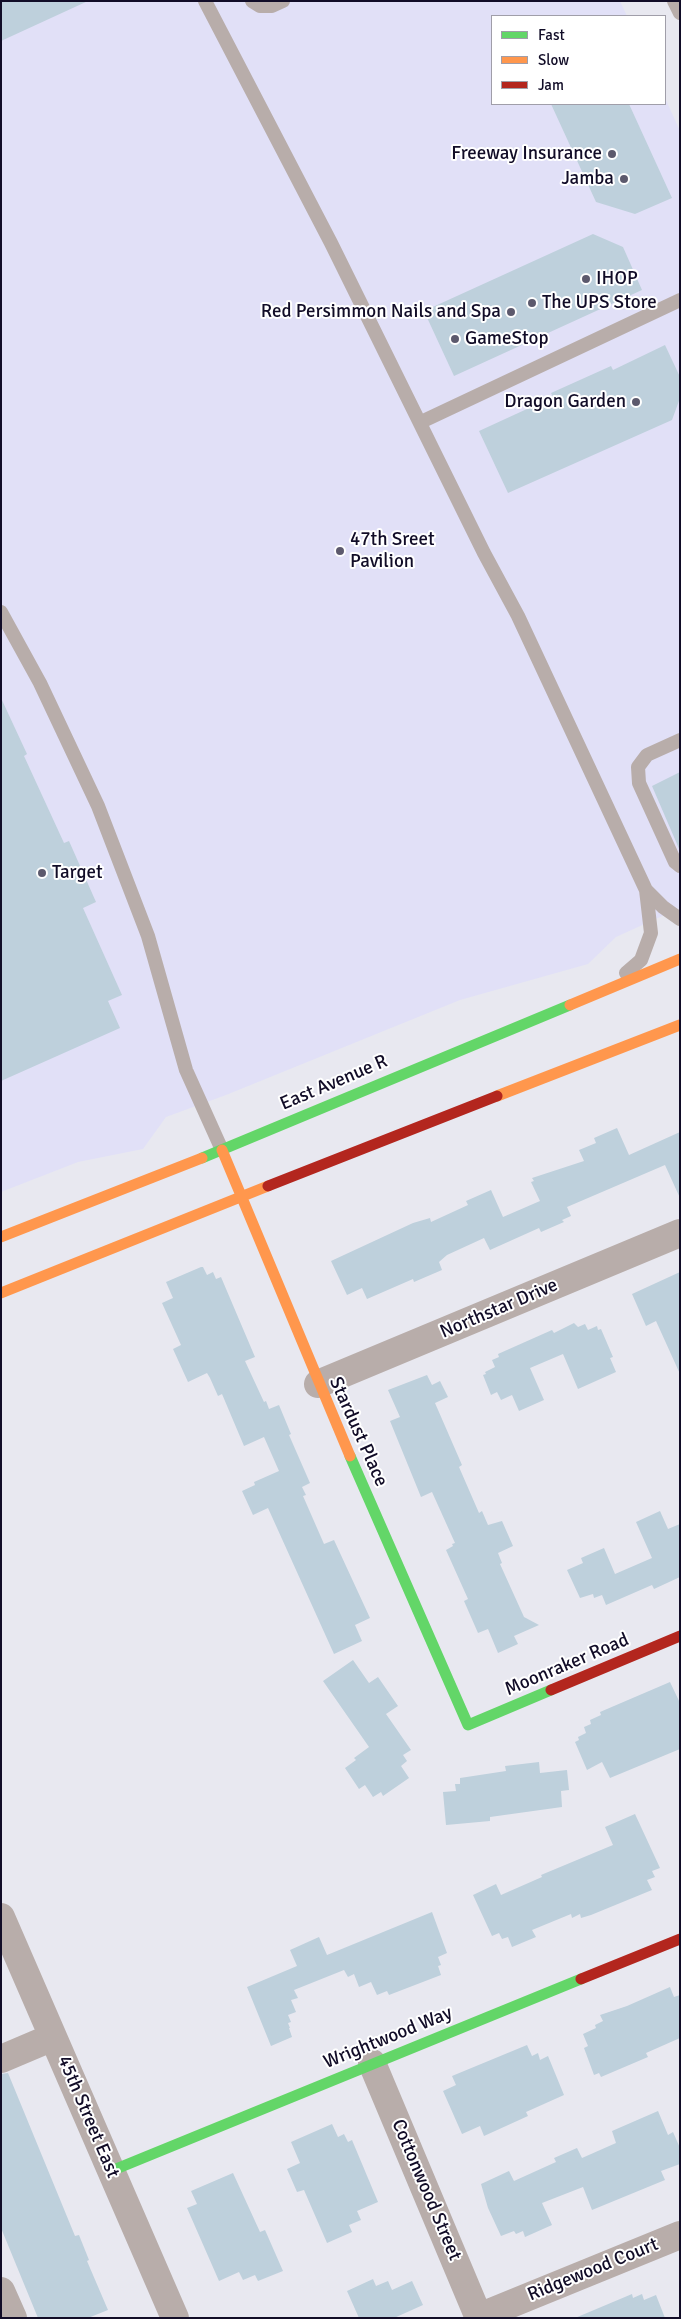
<!DOCTYPE html>
<html>
<head>
<meta charset="utf-8">
<style>
	body { margin:0 }
	#map { position:relative; width:681px; height:2319px; overflow:hidden; background:#e8e8f0; font-family:Signika,sans-serif }
	canvas { display:block }
	.frame { position:absolute; inset:0; border:2px solid #110c27; pointer-events:none }
	.legend { position:absolute; left:491px; top:15px; width:175px; height:90px; box-sizing:border-box; background:#fff; border:1px solid #a09ea9; margin:0; padding:6px 9px; list-style:none; font-size:15px; color:#110c27 }
	.legend li { display:flex; align-items:center; gap:10px; height:25px }
	.legend b { width:25px; border:1px solid #a09ea9 }
</style>
</head>
<body>
<div id="map">
<canvas width="681" height="2319"></canvas>
<div class="frame"></div>
<ul class="legend">
<li><b style="height:6px;background:#63d668"></b>Fast</li>
<li><b style="height:6px;background:#ff974d"></b>Slow</li>
<li><b style="height:6px;background:#b3261e"></b>Jam</li>
</ul>
</div>
<script>
const ctx = document.querySelector('canvas').getContext('2d');
ctx.lineJoin = 'round';
function paint(path, color) {
  ctx.fillStyle = color;
  ctx.fill(path, 'evenodd');
}
function shape(rows) {
  const path = new Path2D();
  for (const r of rows) {
    path.moveTo(r[0], r[1]);
    for (let i = 2; i < r.length; i += 2) path.lineTo(r[i], r[i + 1]);
  }
  return path;
}
function trace(path, color, width, dash) {
  ctx.strokeStyle = color;
  ctx.lineWidth = width;
  ctx.lineCap = dash ? 'butt' : 'round';
  ctx.setLineDash(dash || []);
  ctx.stroke(path);
}
function write(font, color, halo, rows, align = 'center') {
  ctx.font = font + ' Signika,sans-serif';
  ctx.lineWidth = 4;
  ctx.setLineDash([]);
  ctx.textBaseline = 'middle';
  ctx.strokeStyle = halo;
  ctx.fillStyle = color;
  for (const [text, x, y, turn = 0] of rows) {
    ctx.save();
    ctx.translate(x, y);
    ctx.rotate((+turn || 0) * Math.PI / 180);
    ctx.textAlign = isNaN(turn) ? turn : align;
    if (halo) ctx.strokeText(text, 0, 0);
    ctx.fillText(text, 0, 0);
    ctx.restore();
  }
}
paint(shape([
	[1,1,620,1,627,16,492,16,492,104,665,104,665,98,680,131,680,908,616,937,588,964,460,1000,226,1095,166,1117,143,1149,78,1162,1,1192]
]), '#e1e0f7');
paint(shape([
	[1,1,88,1,1,41],
	[551,104,629,104,672,198,635,214,596,202],
	[593,234,623,247,642,290,454,376,424,311],
	[665,345,680,377,680,398,672,420,508,493,479,431,553,397,551,393,611,366,613,370],
	[1,698,27,754,24,756,64,843,69,841,96,902,83,908,122,995,108,1001,120,1028,1,1081],
	[680,772,680,851,652,786],
	[617,1128,629,1155,680,1132,680,1198,665,1165,567,1207,571,1216,562,1220,564,1222,541,1232,539,1228,490,1250,484,1238,447,1255,439,1262,442,1270,414,1282,413,1279,367,1299,362,1288,347,1295,331,1261,413,1223,430,1218,431,1222,468,1205,466,1201,491,1190,503,1217,540,1201,531,1182,534,1181,532,1178,584,1161,579,1150,596,1143,594,1138],
	[201,1267,203,1267,207,1275,213,1272,216,1279,221,1277,255,1357,245,1361,264,1402,266,1401,269,1409,279,1405,291,1434,289,1435,310,1483,302,1487,306,1495,303,1496,324,1544,334,1540,370,1618,355,1625,362,1641,334,1654,268,1508,253,1515,242,1491,255,1485,254,1482,279,1471,264,1437,244,1446,222,1394,218,1396,210,1378,207,1373,188,1382,173,1349,181,1345,162,1303,173,1298,166,1282],
	[680,1272,680,1374,656,1321,646,1326,632,1294],
	[574,1323,578,1327,585,1324,588,1330,597,1326,598,1330,601,1329,613,1357,610,1358,616,1372,578,1389,563,1354,530,1368,544,1400,519,1411,512,1395,501,1400,497,1392,491,1395,483,1375,486,1374,485,1372,495,1367,492,1360,499,1357,498,1354,552,1330,554,1333],
	[427,1375,432,1385,440,1381,448,1397,435,1403,462,1465,459,1467,479,1513,482,1511,488,1525,502,1521,513,1546,498,1553,502,1563,500,1564,524,1617,539,1625,514,1636,518,1644,498,1653,488,1629,478,1633,464,1601,468,1599,446,1550,453,1546,452,1544,455,1543,432,1492,421,1497,390,1421,400,1417,388,1390],
	[660,1511,668,1529,680,1524,680,1577,654,1589,652,1585,606,1605,602,1595,594,1598,593,1594,580,1598,567,1570,583,1563,581,1558,604,1548,615,1574,652,1558,636,1522],
	[353,1660,369,1683,378,1677,398,1706,386,1714,411,1750,403,1755,407,1761,401,1766,409,1778,383,1796,381,1792,373,1797,365,1785,359,1789,345,1768,356,1760,354,1758,369,1747,323,1681],
	[670,1682,680,1703,680,1749,610,1778,602,1762,587,1770,575,1742,579,1740,578,1737,586,1733,584,1727,591,1724,590,1720,601,1715,600,1712],
	[539,1762,540,1773,567,1770,569,1790,561,1791,562,1807,490,1817,490,1821,446,1825,443,1792,456,1791,455,1784,460,1784,460,1778,506,1771,505,1766],
	[635,1814,660,1868,652,1871,655,1877,647,1880,652,1890,591,1915,581,1918,580,1914,572,1918,571,1914,532,1930,536,1937,512,1947,508,1937,502,1939,499,1933,492,1936,473,1895,496,1884,501,1895,542,1877,541,1875,613,1845,605,1827],
	[432,1912,447,1953,438,1957,441,1965,438,1966,441,1975,389,1995,387,1991,377,1995,371,1982,359,1987,354,1974,348,1977,344,1970,294,1990,298,1998,291,2000,296,2012,288,2015,291,2022,288,2023,290,2028,289,2028,292,2037,271,2046,247,1987,297,1966,290,1950,319,1937,327,1955],
	[670,1987,674,1997,680,1995,680,2038,646,2053,648,2057,601,2077,599,2073,594,2075,584,2048,588,2046,583,2034,596,2028,595,2025,603,2021,600,2015,627,2006],
	[527,2045,532,2056,538,2053,540,2060,548,2056,564,2095,526,2112,528,2116,484,2136,480,2126,462,2134,443,2091,456,2085,452,2076],
	[8,2073,75,2236,79,2235,89,2260,87,2261,108,2310,88,2318,38,2318,1,2228,1,2074],
	[658,2111,668,2135,673,2132,680,2148,680,2164,661,2171,665,2180,592,2210,583,2187,542,2203,552,2225,525,2237,523,2231,516,2234,514,2231,501,2236,488,2208,481,2184,509,2171,514,2181,556,2162,554,2158,577,2148,582,2158,616,2143,612,2131],
	[332,2124,338,2137,344,2134,348,2142,352,2140,378,2202,357,2211,361,2220,349,2225,352,2232,327,2243,304,2190,297,2192,287,2169,300,2163,291,2142],
	[233,2173,260,2232,265,2230,283,2271,258,2281,255,2275,243,2280,239,2272,219,2281,187,2208,197,2204,191,2191],
	[373,2279,376,2286,388,2281,392,2290,412,2281,423,2305,394,2318,359,2318,347,2291],
	[632,2294,633,2298,642,2294,644,2300,656,2295,665,2318,575,2318]
]), '#bed0dc');
trace(shape([
	[205,1,331,243,484,553,518,616,646,890,651,933,641,960,626,973],
	[252,1,260,6,272,6,283,1],
	[674,1,680,13],
	[421,422,680,300],
	[1,612,40,683,98,806,148,936,186,1070,222,1150],
	[680,740,647,755,638,767,639,783,675,862,680,866],
	[646,890,663,907,680,919]
]), '#b8adaa', 14);
trace(shape([
	[318,1384,680,1233],
	[1,1917,175,2318],
	[1,2059,53,2037],
	[372,2063,479,2318],
	[1,2291,13,2318],
	[479,2317,680,2235]
]), '#b8adaa', 28);
trace(shape([
	[202,1158,570,1005],
	[350,1456,468,1725,551,1690],
	[111,2171,581,1979]
]), '#63d668', 11);
trace(shape([
	[570,1005,680,959],
	[497,1096,680,1025],
	[222,1150,350,1456],
	[1,1237,202,1158],
	[1,1293,268,1186]
]), '#ff974d', 11);
trace(shape([
	[268,1186,497,1096],
	[551,1690,680,1636],
	[581,1979,680,1939]
]), '#b3261e', 11);
for (const [x, y, r, color] of [
	[612,154,5,"#5c596d"],
	[624,179,5,"#5c596d"],
	[586,279,5,"#5c596d"],
	[532,303,5,"#5c596d"],
	[511,312,5,"#5c596d"],
	[455,339,5,"#5c596d"],
	[636,402,5,"#5c596d"],
	[340,551,5,"#5c596d"],
	[42,873,5,"#5c596d"]
]) {
  const dot = new Path2D();
  dot.arc(x, y, r, 0, 2 * Math.PI);
  ctx.fillStyle = color;
  ctx.fill(dot);
  trace(dot, '#fff', 2);
}
write('19px', '#110c27', '#fff', [
	["Freeway Insurance",602,154,"right"],
	["Jamba",614,179,"right"],
	["IHOP",596,279],
	["The UPS Store",542,303],
	["Red Persimmon Nails and Spa",501,312,"right"],
	["GameStop",465,339],
	["Dragon Garden",626,402,"right"],
	["47th Sreet",350,540],
	["Pavilion",350,562],
	["Target",52,873]
], 'left');
write('19px', '#110c27', '#fff', [
	["East Avenue R",334,1083,-23],
	["Northstar Drive",499,1309,-23],
	["Stardust Place",358,1432,66],
	["Moonraker Road",567,1665,-23],
	["Wrightwood Way",388,2038,-22],
	["45th Street East",88,2117,67],
	["Cottonwood Street",426,2190,67],
	["Ridgewood Court",593,2270,-22]
]);
</script>
</body>
</html>
